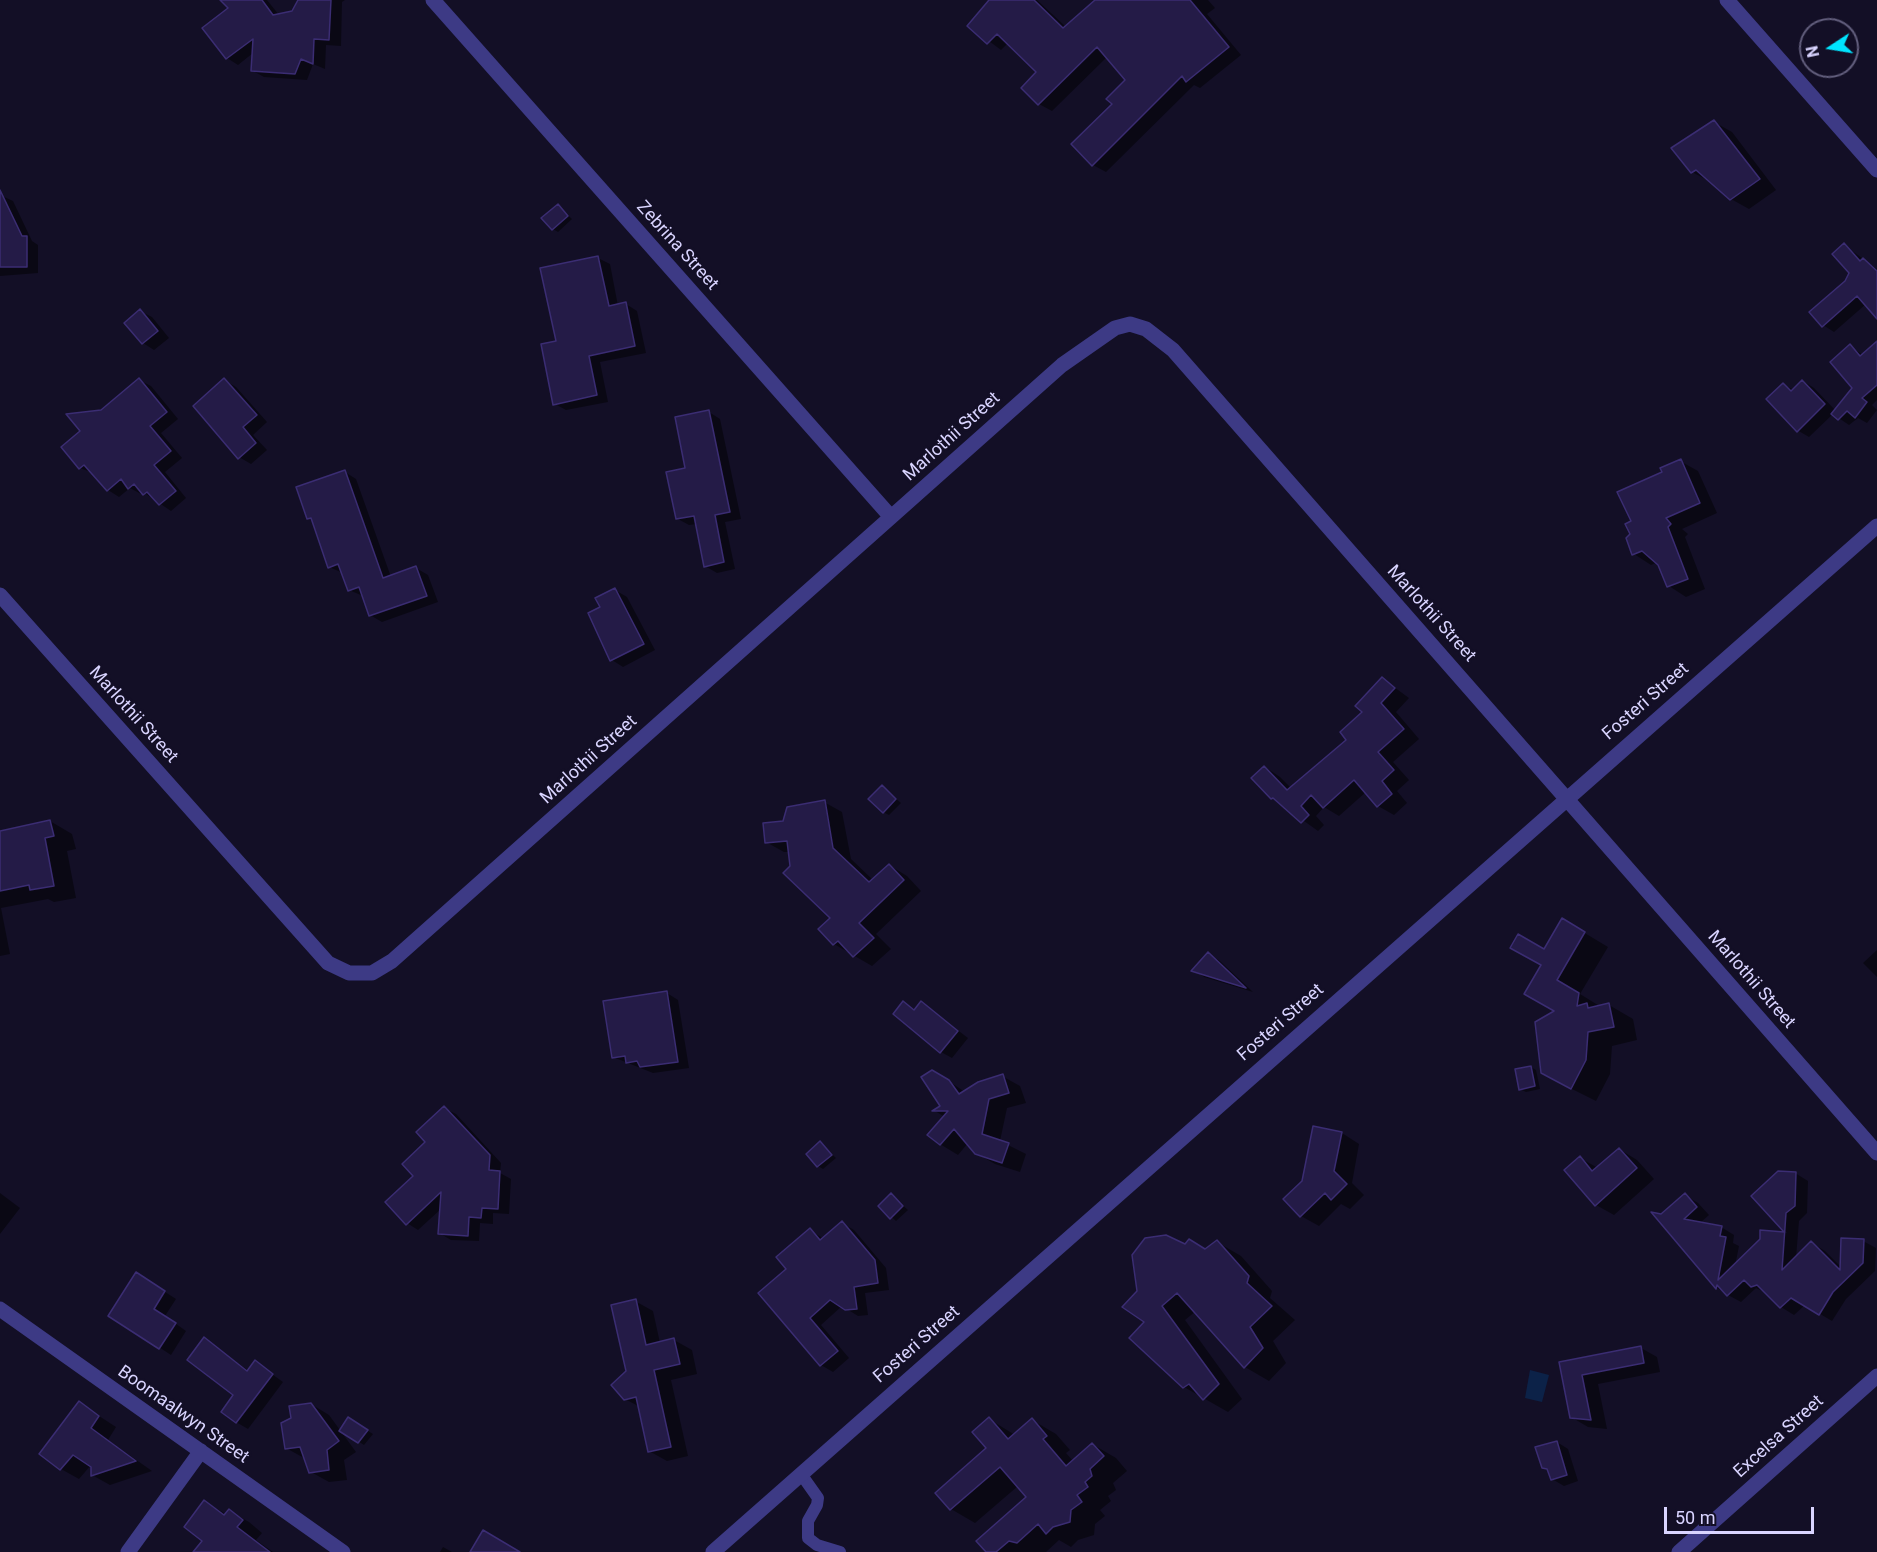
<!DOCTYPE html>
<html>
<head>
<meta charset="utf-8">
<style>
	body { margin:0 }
	#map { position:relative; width:1877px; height:1552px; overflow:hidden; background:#130f26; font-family:Roboto,sans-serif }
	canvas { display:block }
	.north { position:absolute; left:1799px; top:18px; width:60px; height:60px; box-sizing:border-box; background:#130f26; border:2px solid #625e7d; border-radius:50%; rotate:258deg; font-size:16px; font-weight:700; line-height:24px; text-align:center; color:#d9d4ff }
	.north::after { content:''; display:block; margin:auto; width:21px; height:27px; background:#00e5ff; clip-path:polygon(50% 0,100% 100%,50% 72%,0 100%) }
	.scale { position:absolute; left:1664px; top:1507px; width:150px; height:27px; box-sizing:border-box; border:3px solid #d9d4ff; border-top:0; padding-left:8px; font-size:18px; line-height:21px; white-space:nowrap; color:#d9d4ff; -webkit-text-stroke:4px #130f26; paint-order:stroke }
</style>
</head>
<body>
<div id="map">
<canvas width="1877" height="1552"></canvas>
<div class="north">N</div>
<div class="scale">50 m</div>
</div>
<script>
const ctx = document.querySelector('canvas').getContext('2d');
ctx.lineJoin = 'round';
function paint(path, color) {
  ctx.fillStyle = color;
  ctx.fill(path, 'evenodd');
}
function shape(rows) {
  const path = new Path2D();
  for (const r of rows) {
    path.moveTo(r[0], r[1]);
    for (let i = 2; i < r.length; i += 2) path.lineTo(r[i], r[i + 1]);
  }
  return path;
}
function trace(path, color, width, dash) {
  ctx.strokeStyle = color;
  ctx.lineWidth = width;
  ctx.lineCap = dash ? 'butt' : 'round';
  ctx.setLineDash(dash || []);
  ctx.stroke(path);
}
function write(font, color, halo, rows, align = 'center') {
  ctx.font = font + ' Roboto,sans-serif';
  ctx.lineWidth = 5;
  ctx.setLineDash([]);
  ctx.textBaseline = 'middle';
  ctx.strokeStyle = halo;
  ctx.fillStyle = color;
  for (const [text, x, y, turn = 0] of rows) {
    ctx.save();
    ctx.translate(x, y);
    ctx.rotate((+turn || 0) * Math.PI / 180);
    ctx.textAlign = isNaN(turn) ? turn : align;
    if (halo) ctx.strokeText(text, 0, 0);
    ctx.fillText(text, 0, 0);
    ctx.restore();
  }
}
paint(shape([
	[1530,1370,1549,1375,1542,1402,1525,1398]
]), '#0c2248');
paint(shape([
	[223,0,267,0,279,15,293,12,299,0,345,0,342,2,341,46,326,45,325,69,313,64,307,80,264,77,253,71,253,53,238,65,227,58,230,9],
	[991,0,1037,0,1066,27,1095,0,1208,0,1215,8,1207,14,1241,55,1200,88,1194,85,1106,172,1093,165,1127,80,1107,57,1052,111,1039,104,1039,72,1008,43,1001,50,969,26],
	[1714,122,1732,132,1776,190,1749,209,1731,199,1711,182,1692,172],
	[0,195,13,201,32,241,38,245,38,273,0,276],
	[558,206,572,219,558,232,553,229],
	[1844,245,1877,269,1877,317,1866,304,1834,332,1823,325,1851,273],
	[598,258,610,264,618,306,626,304,637,311,646,353,600,362,608,402,566,410,555,404,558,342],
	[140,311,152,317,169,338,154,350,143,343],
	[1877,343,1877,400,1872,405,1877,410,1867,423,1858,418,1849,425,1833,414,1809,437,1797,430,1784,385,1794,390,1803,381,1814,388,1836,411,1854,388,1850,346,1863,355],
	[139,380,151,386,178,419,161,433,182,458,165,472,186,498,171,511,143,492,141,494,130,488,119,497,108,490,93,473,80,468,102,411],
	[224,380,236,387,267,422,253,435,267,450,251,464,239,457],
	[709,412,720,419,741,519,725,522,735,569,717,573,705,566,697,524,689,525,678,519,687,469],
	[1680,461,1698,471,1717,513,1682,529,1688,534,1685,537,1705,589,1686,597,1669,586,1658,562,1651,565,1634,554,1632,534,1632,522,1664,472],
	[345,472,356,479,391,577,416,568,428,575,438,602,382,622,370,615,363,596,349,590,343,573,329,567,313,521,309,518],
	[615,590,627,597,655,650,623,667,612,660,602,607],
	[1383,679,1409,698,1396,712,1419,739,1393,762,1409,780,1397,791,1407,803,1394,815,1378,806,1366,792,1339,816,1324,807,1316,816,1324,825,1318,831,1272,798,1265,767,1280,777,1291,788,1348,740],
	[882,787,901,803,889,815,883,812],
	[824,802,842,812,851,859,873,880,889,865,907,876,921,891,876,934,891,949,872,966,834,944,833,918,791,867,790,852,784,852,766,842,784,823],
	[50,821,72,834,76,849,67,851,76,898,54,902,48,899,1,908,10,954,0,956,0,831],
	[1563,920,1608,947,1580,994,1601,1007,1609,1005,1633,1019,1637,1040,1612,1046,1610,1074,1596,1101,1566,1086,1557,1012,1543,965,1545,951],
	[1877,950,1877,977,1863,963],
	[1209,954,1220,961,1253,992,1204,977,1194,970],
	[667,993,678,1000,689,1068,653,1073,613,1057],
	[904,1003,916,1010,922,1003,968,1038,952,1058,941,1052],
	[1531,1067,1536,1070,1540,1089,1526,1092,1520,1089],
	[1002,1076,1020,1086,1026,1103,1007,1108,1000,1141,1026,1154,1020,1172,995,1164,976,1153,968,1143,958,1155,940,1144,945,1117,935,1111,942,1106,950,1082,965,1092],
	[444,1108,456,1114,501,1163,500,1173,511,1179,509,1214,493,1213,493,1224,480,1223,479,1241,451,1240,439,1233,441,1209,418,1230,407,1223,415,1176,427,1142],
	[1342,1133,1359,1144,1352,1183,1364,1195,1350,1209,1341,1204,1319,1226,1301,1216,1285,1200,1303,1182],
	[820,1143,836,1158,823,1169,818,1166],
	[1619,1149,1637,1160,1654,1179,1614,1215,1596,1205,1580,1158,1598,1168],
	[1795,1173,1808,1181,1807,1213,1799,1221,1796,1258,1812,1243,1825,1251,1842,1268,1863,1241,1876,1248,1875,1271,1846,1299,1832,1321,1805,1305,1794,1315,1781,1307,1767,1293,1756,1288,1741,1302,1728,1295,1717,1288,1655,1215,1662,1216,1685,1195,1698,1203,1709,1215,1700,1223,1721,1227,1734,1235,1733,1243,1739,1246,1735,1266,1761,1240,1762,1232,1787,1233,1753,1196],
	[0,1193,20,1208,0,1234],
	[891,1195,908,1210,896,1221,880,1206],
	[842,1223,854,1230,886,1268,889,1290,865,1293,868,1315,858,1316,842,1306,821,1325,849,1358,833,1372,821,1365,760,1293,788,1270,810,1230,824,1239],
	[1217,1242,1241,1256,1272,1291,1270,1298,1295,1320,1273,1341,1286,1363,1269,1381,1245,1367,1196,1311,1185,1320,1242,1399,1228,1412,1184,1387,1146,1322,1186,1246,1205,1250],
	[148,1281,176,1299,165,1316,186,1331,171,1355,110,1315],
	[635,1301,653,1311,660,1343,674,1340,692,1350,697,1374,671,1380,688,1456,667,1461,649,1451,640,1407,625,1399],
	[204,1339,249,1371,255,1362,283,1382,248,1429,236,1422,235,1395],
	[1641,1348,1657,1357,1660,1372,1598,1384,1607,1429,1588,1427,1571,1417,1561,1364],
	[79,1403,116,1427,108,1440,152,1471,110,1485,92,1475,91,1465,79,1479,61,1469],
	[311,1404,329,1415,356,1452,344,1460,347,1480,329,1482,311,1472,304,1458,286,1448],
	[348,1419,373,1434,364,1445,341,1430],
	[989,1419,1015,1435,1032,1420,1056,1434,1070,1450,1066,1453,1073,1461,1092,1444,1116,1458,1127,1471,1113,1483,1116,1490,1108,1496,1111,1501,1100,1510,1105,1516,1095,1524,1094,1535,1078,1540,1071,1547,1059,1540,1046,1552,988,1552,1028,1497,1018,1486,975,1523,951,1509,988,1449],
	[1557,1442,1568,1449,1578,1481,1564,1486,1552,1479,1549,1471,1543,1467],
	[205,1502,226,1514,229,1511,249,1522,262,1533,256,1540,273,1552,195,1552,204,1541],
	[443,1547,452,1552,440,1552]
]), '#0007');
const building = shape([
	[220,0,262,0,273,15,292,11,298,0,331,0,329,40,314,39,313,64,301,59,295,74,251,71,253,39,226,59,202,28,228,8,220,0],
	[989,0,1034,0,1063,28,1095,0,1190,0,1229,47,1186,82,1182,76,1092,166,1071,144,1112,104,1106,99,1125,80,1097,47,1038,105,1021,88,1036,72,997,34,987,44,967,26,989,0],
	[1714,120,1760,179,1730,200,1696,170,1691,173,1671,148,1714,120],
	[0,190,22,236,27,236,27,267,0,267,0,190],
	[558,204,568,216,552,230,541,218,558,204],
	[1844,243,1860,261,1863,258,1877,271,1877,319,1857,296,1822,327,1809,312,1845,281,1849,273,1832,254,1844,243],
	[598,256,609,306,626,302,635,346,589,356,597,395,553,405,541,344,556,341,540,268,598,256],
	[140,309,158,331,142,344,124,323,140,309],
	[1877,341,1877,385,1862,398,1867,402,1855,418,1847,411,1838,420,1831,414,1852,388,1830,362,1850,344,1860,356,1877,341],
	[139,378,167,412,150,426,171,451,154,465,176,491,159,505,147,492,143,495,134,484,128,489,121,479,107,491,84,465,79,469,61,447,80,431,66,414,101,410,139,378],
	[224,378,257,415,243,427,256,443,238,459,193,406,224,378],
	[1802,380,1825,404,1797,432,1766,399,1783,383,1791,391,1802,380],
	[709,410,730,512,715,515,724,562,704,567,694,516,676,519,666,472,685,468,675,417,709,410],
	[1681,459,1700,503,1666,518,1671,524,1668,527,1688,579,1667,587,1658,565,1642,551,1632,555,1626,538,1630,534,1625,524,1631,521,1617,492,1662,472,1660,468,1681,459],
	[345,470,383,578,416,566,427,596,369,616,359,587,348,591,338,564,328,568,311,518,307,519,296,487,345,470],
	[615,588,644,644,610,661,588,613,600,607,595,598,615,588],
	[1382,677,1395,688,1381,703,1404,729,1378,752,1394,770,1382,781,1392,794,1377,807,1354,780,1323,808,1311,795,1301,806,1309,815,1301,823,1273,798,1271,799,1251,778,1264,766,1287,790,1346,740,1340,732,1362,712,1355,706,1382,677],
	[882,785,896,799,883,813,868,799,882,785],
	[825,800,833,848,869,882,889,864,904,880,859,923,874,938,853,957,838,941,833,945,818,929,830,918,783,873,790,866,787,841,765,843,763,823,783,821,787,807,825,800],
	[50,820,54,836,45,838,54,886,30,890,29,885,0,891,0,831,50,820],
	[1562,918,1585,932,1557,980,1579,993,1577,1006,1587,1003,1588,1008,1609,1003,1614,1027,1588,1032,1586,1060,1571,1089,1541,1073,1535,1022,1554,1011,1524,994,1541,965,1510,948,1518,934,1544,949,1562,918],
	[1208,952,1246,988,1191,971,1208,952],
	[667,991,678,1062,640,1067,637,1061,626,1063,625,1056,612,1058,603,1001,667,991],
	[903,1001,914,1010,921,1001,958,1031,940,1053,893,1014,903,1001],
	[1531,1066,1535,1086,1519,1090,1515,1069,1531,1066],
	[932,1070,949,1080,959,1094,978,1082,1003,1074,1009,1093,989,1099,982,1134,1009,1143,1002,1163,975,1154,954,1129,940,1145,927,1135,948,1111,932,1111,940,1106,921,1077,932,1070],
	[444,1106,490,1155,489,1170,500,1171,498,1209,482,1208,481,1218,469,1217,468,1236,438,1234,441,1192,406,1225,385,1202,413,1176,402,1164,425,1142,416,1132,444,1106],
	[1313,1126,1342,1132,1334,1171,1347,1184,1331,1200,1325,1193,1300,1217,1283,1199,1302,1181,1313,1126],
	[820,1141,832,1155,817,1167,806,1154,820,1141],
	[1619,1148,1637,1168,1595,1206,1564,1170,1580,1156,1592,1171,1619,1148],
	[1778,1171,1796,1172,1795,1206,1786,1213,1782,1270,1811,1241,1840,1270,1841,1238,1864,1239,1863,1263,1833,1292,1819,1315,1791,1298,1780,1308,1757,1285,1751,1287,1744,1280,1727,1296,1717,1285,1716,1289,1651,1212,1661,1214,1685,1193,1697,1207,1684,1219,1722,1226,1720,1236,1726,1237,1718,1280,1760,1239,1760,1230,1784,1232,1751,1196,1778,1171],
	[891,1193,903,1206,890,1219,878,1206,891,1193],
	[842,1221,875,1260,878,1283,854,1287,857,1309,845,1310,830,1300,810,1318,838,1351,820,1366,758,1293,786,1269,776,1257,810,1228,820,1240,842,1221],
	[1166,1235,1185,1244,1189,1239,1205,1249,1217,1240,1249,1276,1247,1283,1272,1306,1250,1327,1263,1348,1244,1368,1177,1293,1162,1306,1219,1384,1203,1400,1189,1384,1183,1388,1129,1338,1144,1322,1122,1307,1137,1291,1132,1255,1145,1238,1166,1235],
	[136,1272,165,1291,154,1309,176,1323,159,1349,108,1316,136,1272],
	[636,1299,646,1345,674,1338,680,1364,654,1370,671,1447,648,1452,636,1397,624,1400,611,1385,626,1371,611,1305,636,1299],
	[204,1337,247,1371,255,1360,273,1374,236,1423,221,1412,233,1395,187,1360,204,1337],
	[1641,1346,1644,1363,1582,1375,1591,1420,1570,1418,1559,1362,1641,1346],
	[79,1401,99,1416,91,1428,136,1461,91,1476,91,1467,73,1455,60,1470,39,1454,79,1401],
	[311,1403,339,1441,327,1450,329,1470,309,1473,300,1447,285,1449,281,1423,291,1418,289,1406,311,1403],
	[348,1417,368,1430,358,1443,339,1431,348,1417],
	[989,1417,1008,1439,1032,1418,1047,1436,1043,1439,1066,1466,1092,1443,1104,1456,1090,1469,1092,1476,1085,1482,1088,1487,1077,1495,1082,1502,1071,1510,1070,1522,1053,1527,1046,1534,1038,1524,1017,1543,1009,1541,996,1552,986,1552,976,1541,1026,1497,1000,1467,950,1510,935,1493,986,1448,972,1432,989,1417],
	[1557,1441,1567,1475,1551,1480,1547,1469,1542,1468,1535,1447,1557,1441],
	[204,1500,224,1515,229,1509,243,1520,237,1527,270,1552,193,1552,202,1541,184,1527,204,1500],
	[483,1530,520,1552,470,1552,483,1530]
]);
paint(building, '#241b47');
trace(building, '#3b2d73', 1.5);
trace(shape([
	[801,1474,818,1498,817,1505,808,1521,808,1538,817,1545,840,1552]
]), '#3d3a85', 12);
trace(shape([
	[433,0,891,517],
	[1727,0,1877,170],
	[0,595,328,963,349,973,372,973,392,961,1062,365,1115,328,1130,324,1146,329,1173,350,1877,1153],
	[0,1309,343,1552],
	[128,1552,201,1451],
	[713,1552,1877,526],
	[1679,1552,1877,1376]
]), '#3d3a85', 15);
write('18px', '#d9d4ff', '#130f26', [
	["Zebrina Street",677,246,48],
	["Marlothii Street",952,437,-42],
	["Marlothii Street",1431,614,48],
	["Fosteri Street",1646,702,-41],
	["Marlothii Street",133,715,48],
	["Marlothii Street",589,760,-42],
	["Marlothii Street",1751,980,49],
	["Fosteri Street",1281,1023,-41],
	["Fosteri Street",917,1345,-41],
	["Boomaalwyn Street",183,1415,35],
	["Excelsa Street",1779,1437,-42]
]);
</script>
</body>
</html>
